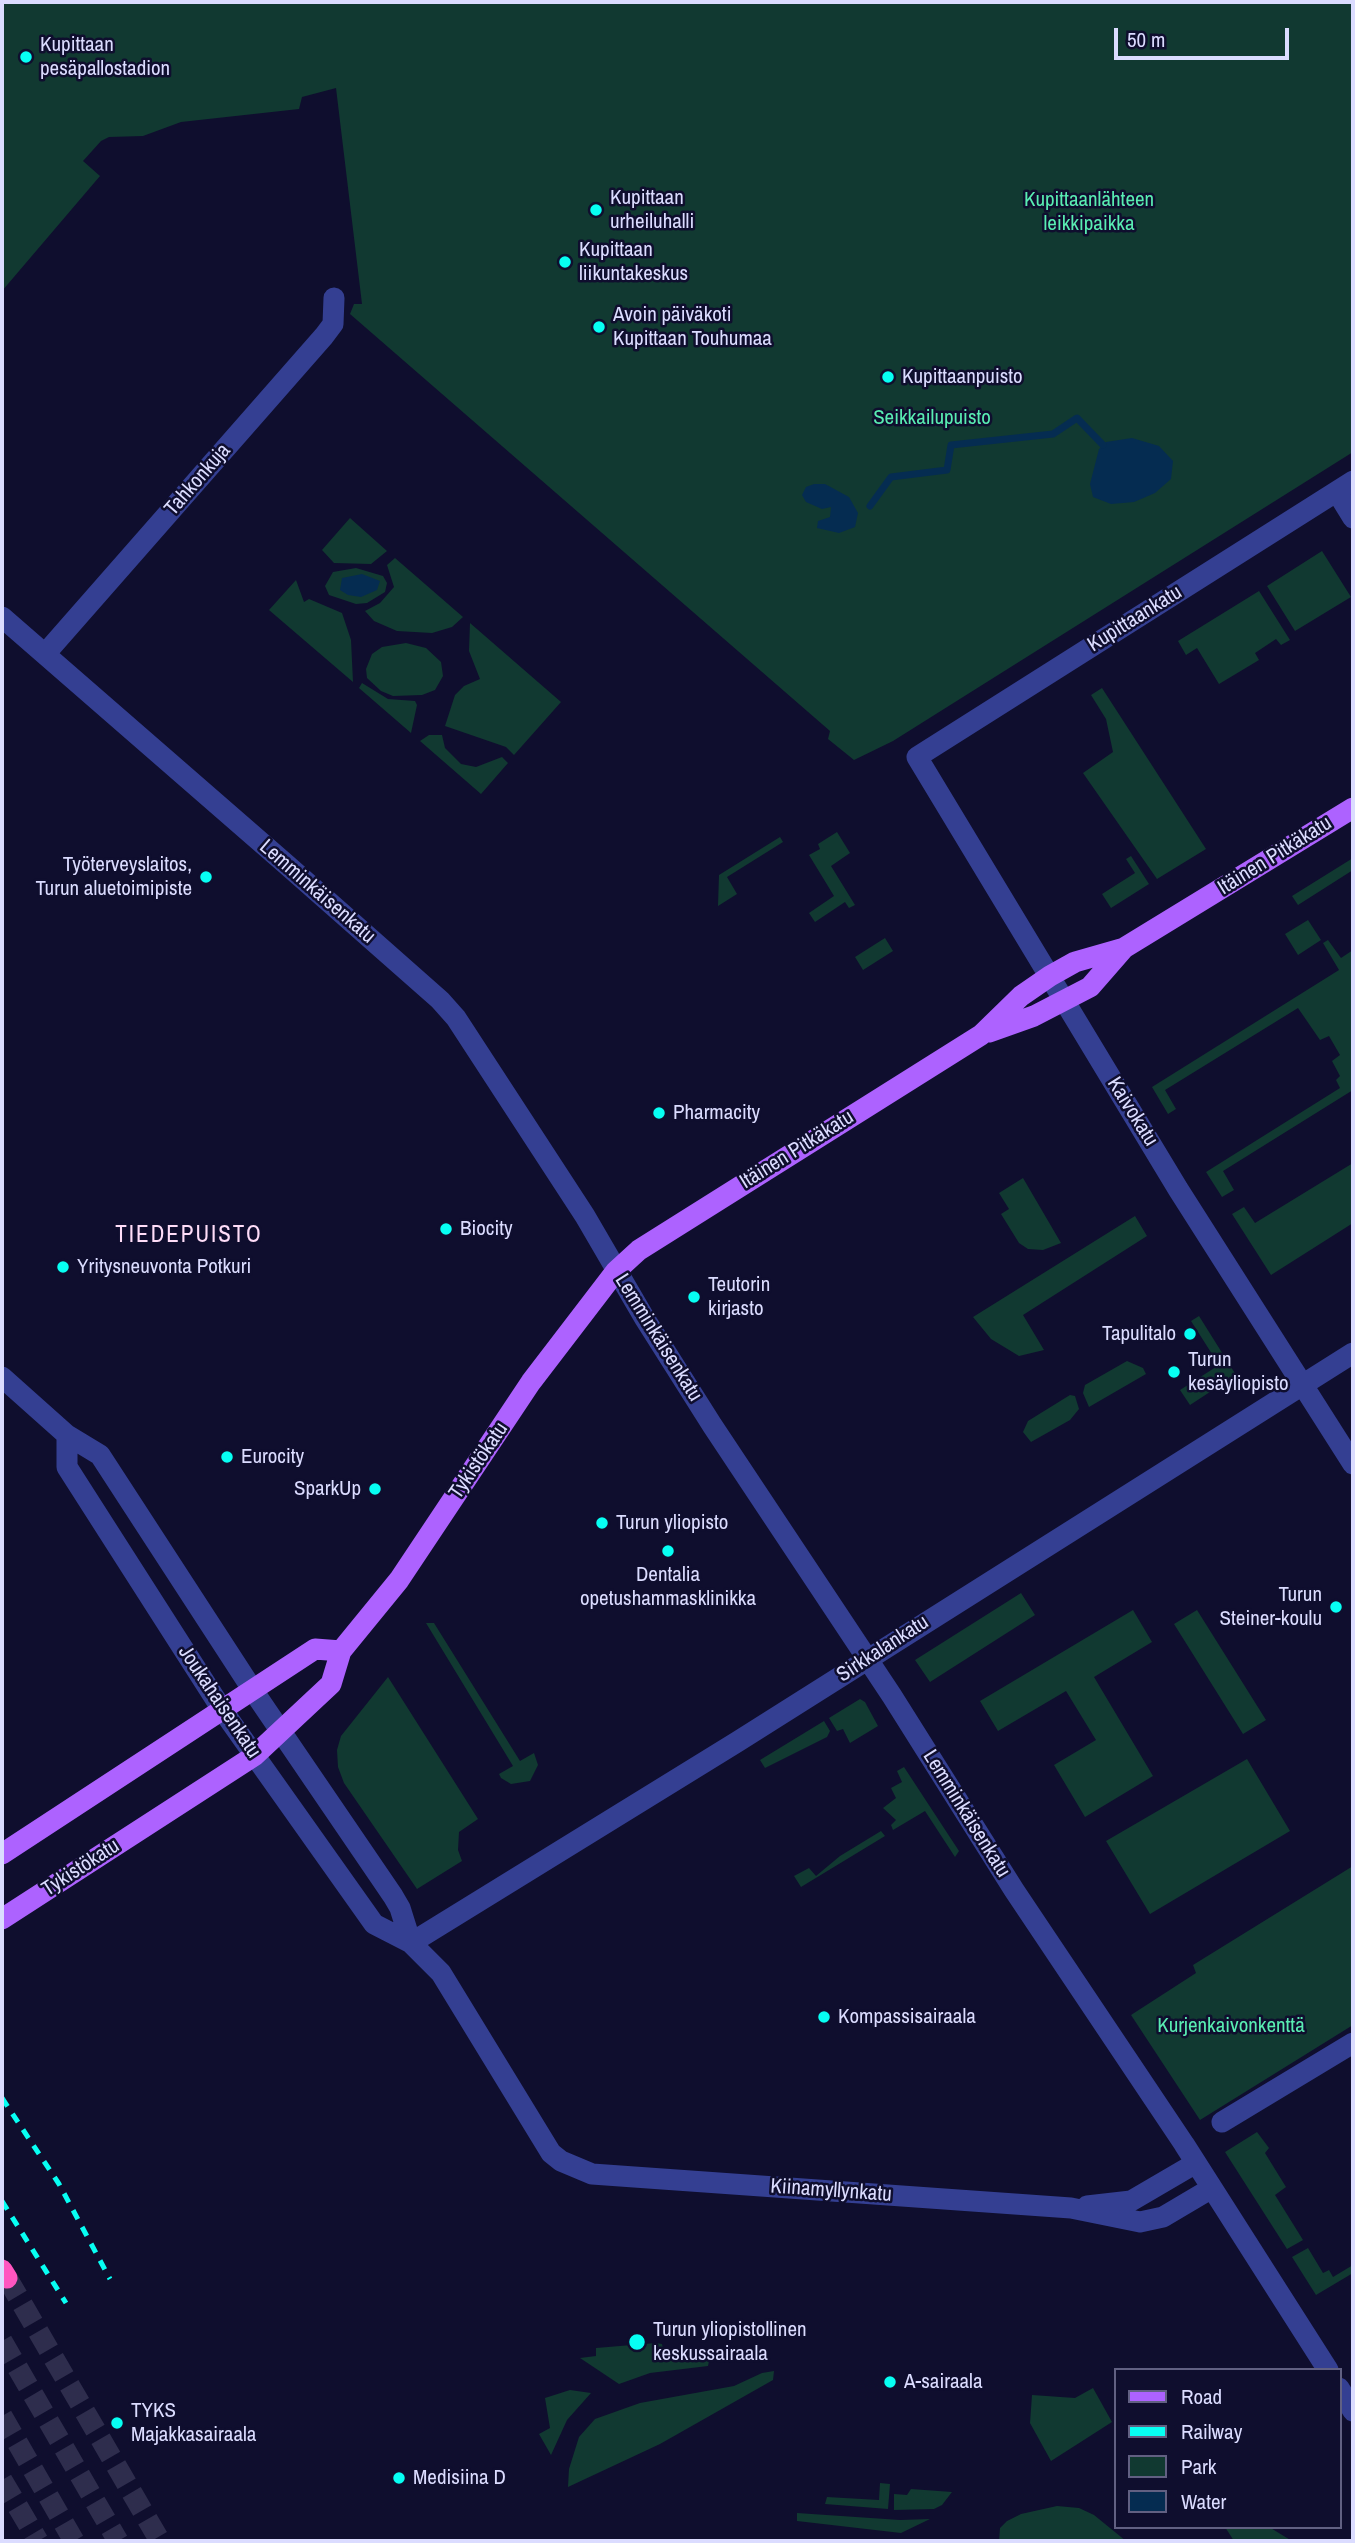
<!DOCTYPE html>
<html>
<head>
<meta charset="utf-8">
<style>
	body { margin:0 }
	#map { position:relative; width:1355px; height:2543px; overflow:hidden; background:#0f0e2e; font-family:"Archivo Narrow",sans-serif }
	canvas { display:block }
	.frame { position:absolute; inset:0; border:4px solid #dbdcff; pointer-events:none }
	.legend { position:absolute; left:1114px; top:2368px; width:228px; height:161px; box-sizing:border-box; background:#0f0e2e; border:2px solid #616082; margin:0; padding:9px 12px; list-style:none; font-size:21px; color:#dbdcff }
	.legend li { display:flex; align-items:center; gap:14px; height:35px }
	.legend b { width:35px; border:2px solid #616082 }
	.scale { position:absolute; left:1114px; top:28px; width:175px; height:32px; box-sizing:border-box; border:4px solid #dbdcff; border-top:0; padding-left:9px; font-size:21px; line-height:24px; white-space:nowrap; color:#dbdcff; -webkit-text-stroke:5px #0f0e2e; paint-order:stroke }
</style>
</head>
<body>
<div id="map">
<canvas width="1355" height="2543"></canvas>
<div class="frame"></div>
<ul class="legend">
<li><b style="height:9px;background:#ad62ff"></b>Road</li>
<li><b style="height:9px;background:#07fff3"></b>Railway</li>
<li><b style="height:19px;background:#113931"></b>Park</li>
<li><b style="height:19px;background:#052c51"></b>Water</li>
</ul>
<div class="scale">50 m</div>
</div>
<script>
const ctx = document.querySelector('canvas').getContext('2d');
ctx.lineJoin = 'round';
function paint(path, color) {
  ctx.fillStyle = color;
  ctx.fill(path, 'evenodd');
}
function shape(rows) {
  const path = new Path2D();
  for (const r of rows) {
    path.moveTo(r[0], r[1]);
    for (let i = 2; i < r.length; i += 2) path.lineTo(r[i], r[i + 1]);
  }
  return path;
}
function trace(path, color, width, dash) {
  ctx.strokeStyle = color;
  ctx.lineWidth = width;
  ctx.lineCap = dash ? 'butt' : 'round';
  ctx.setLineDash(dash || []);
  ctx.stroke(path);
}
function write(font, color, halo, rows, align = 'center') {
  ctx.font = font + ' "Archivo Narrow",sans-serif';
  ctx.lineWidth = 5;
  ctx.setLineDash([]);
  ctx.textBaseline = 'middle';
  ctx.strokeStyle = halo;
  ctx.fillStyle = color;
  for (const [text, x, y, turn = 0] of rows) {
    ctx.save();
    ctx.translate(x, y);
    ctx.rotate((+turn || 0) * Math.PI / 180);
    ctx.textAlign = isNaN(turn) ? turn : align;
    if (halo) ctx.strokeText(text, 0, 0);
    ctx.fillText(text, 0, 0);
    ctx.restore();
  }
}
paint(shape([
	[2,2,1353,2,1353,452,893,741,854,760,828,739,830,731,350,314,354,304,362,304,336,88,302,97,299,109,181,122,143,136,109,137,101,141,83,161,100,176,2,291],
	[350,518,387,551,371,564,334,563,322,550],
	[1322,551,1351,597,1295,631,1267,586],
	[395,558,463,617,452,627,432,633,397,631,374,621,365,611,380,603,394,587,387,565],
	[356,568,383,576,387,583,385,592,367,603,356,604,329,595,325,586,333,572],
	[296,580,304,602,309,599,342,613,351,640,353,682,269,610],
	[1259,591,1290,640,1281,645,1276,639,1255,653,1259,660,1219,684,1197,648,1186,655,1178,641],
	[470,623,561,702,514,755,506,747,445,726,455,695,464,686,480,679,469,651],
	[406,643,426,648,441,662,443,676,435,690,422,695,393,696,381,691,367,678,366,669,372,654,382,647],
	[362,683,388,699,415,701,417,705,411,733,359,688],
	[1102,688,1206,849,1157,879,1083,773,1113,752,1106,719,1091,695],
	[429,735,442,735,445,748,461,764,476,767,502,757,508,763,481,794,420,741],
	[837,832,850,853,831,866,855,905,849,908,845,902,815,922,809,913,834,896,809,855,820,849,818,844],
	[780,837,783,842,727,877,737,894,718,906,719,875],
	[1131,856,1149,884,1111,908,1102,894,1135,873,1126,859],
	[1353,858,1353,870,1298,905,1292,896],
	[1308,920,1321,940,1298,955,1285,934],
	[885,938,893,951,863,970,855,957],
	[1328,940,1341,958,1353,950,1353,1090,1223,1171,1234,1190,1222,1197,1206,1172,1340,1088,1336,1080,1340,1076,1332,1061,1340,1055,1329,1036,1320,1040,1298,1008,1165,1090,1176,1109,1168,1114,1152,1087,1339,970,1323,943],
	[1353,1163,1353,1223,1271,1275,1232,1214,1244,1207,1255,1223],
	[1023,1178,1061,1243,1043,1250,1028,1249,1019,1243,1001,1214,1009,1209,999,1193],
	[1135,1216,1147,1236,1023,1315,1044,1350,1019,1356,991,1339,973,1317],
	[1199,1316,1236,1375,1190,1405,1180,1390,1219,1365,1191,1321],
	[1127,1361,1143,1368,1146,1374,1089,1407,1083,1393,1085,1385],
	[1070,1395,1075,1396,1079,1409,1070,1420,1031,1442,1023,1432,1028,1421],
	[1021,1593,1035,1615,930,1682,915,1660],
	[1133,1610,1152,1642,1094,1677,1153,1776,1085,1817,1054,1765,1096,1740,1066,1691,998,1731,980,1701],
	[1197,1610,1266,1720,1243,1734,1174,1624],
	[426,1623,434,1623,520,1761,534,1753,538,1765,530,1781,511,1784,501,1778,499,1774,513,1766],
	[388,1677,478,1819,459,1832,458,1850,462,1861,417,1889,344,1783,338,1767,337,1750,341,1736],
	[860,1699,865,1702,878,1726,850,1743,843,1729,837,1731,829,1718],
	[824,1721,830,1731,827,1737,765,1768,760,1760],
	[1247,1759,1290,1831,1150,1914,1106,1841],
	[904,1767,959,1851,955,1857,925,1811,893,1830,891,1825,896,1820,883,1808,896,1798,891,1788,902,1782,897,1771],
	[881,1831,885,1836,801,1887,794,1876,809,1868,816,1876,840,1856],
	[1353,1866,1353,2025,1200,2120,1131,2015,1196,1973,1193,1965],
	[1257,2132,1269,2148,1265,2153,1286,2187,1275,2195,1303,2240,1287,2249,1225,2152],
	[1308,2248,1323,2273,1329,2270,1333,2277,1353,2265,1353,2273,1316,2295,1292,2257],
	[656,2343,662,2344,663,2349,711,2351,708,2366,650,2373,619,2384,580,2358,596,2356,596,2348],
	[774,2371,773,2380,660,2444,568,2487,569,2469,579,2437,595,2419,640,2403,734,2386,762,2373],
	[1093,2388,1112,2422,1051,2461,1030,2423,1032,2395,1075,2398],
	[570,2390,591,2393,567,2420,551,2455,539,2434,550,2428,545,2398],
	[880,2483,890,2484,888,2509,825,2504,827,2497,879,2500],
	[911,2489,952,2492,942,2505,934,2509,894,2510,894,2494,907,2495],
	[1057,2506,1079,2508,1094,2515,1126,2541,999,2541,1000,2528,1007,2521,1021,2514],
	[797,2513,900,2520,930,2519,901,2533,797,2521],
	[1225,2527,1269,2527,1292,2541,1234,2541]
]), '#113931');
paint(shape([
	[1132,438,1159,446,1173,461,1171,479,1155,493,1134,502,1111,504,1093,497,1090,484,1099,449,1106,442],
	[814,484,825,484,849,497,858,513,855,527,839,533,817,528,818,521,830,517,831,507,822,509,806,502,802,495,806,487],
	[362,574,380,581,377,590,361,597,348,595,340,590,342,578]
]), '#052c51');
trace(shape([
	[870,506,891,477,947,470,951,445,1053,434,1077,418,1103,445]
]), '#052c51', 7);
trace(shape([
	[7,2278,160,2541],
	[2,2341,118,2541],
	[2,2416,74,2541],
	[2,2480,38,2541]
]), '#2e2d4d', 21, [21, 10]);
trace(shape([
	[1353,481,917,757,1178,1189,1353,1464],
	[1337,492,1353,518],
	[2,617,287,865,440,1000,456,1018,585,1216,645,1319,712,1425,892,1696,1014,1890,1184,2144,1328,2370],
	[45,654,324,336,333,324,334,298],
	[2,1377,67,1435,100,1455,254,1692,393,1896,400,1908,411,1943],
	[67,1435,67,1467,223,1711,374,1924,411,1943,441,1973,551,2153,561,2161,592,2174,1071,2208,1140,2222,1163,2217,1212,2188],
	[411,1943,737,1742,1353,1353],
	[1222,2122,1353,2043],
	[1087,2206,1131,2201,1196,2163],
	[1339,2388,1353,2411]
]), '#343f92', 21);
trace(shape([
	[989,1032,1034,1016,1090,987,1124,948],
	[2,1854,315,1649,341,1651],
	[2,1919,254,1756,331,1684,341,1651,399,1580,531,1382,616,1271,639,1250,981,1035,1021,996,1050,976,1075,962,1124,948,1353,808]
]), '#ad62ff', 21);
trace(shape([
	[2,2270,7,2278]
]), '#ff56c0', 21);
trace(shape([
	[2,2098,59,2184,110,2279],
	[2,2201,66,2303]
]), '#07fff3', 5, [10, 9]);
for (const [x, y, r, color] of [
	[26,57,7,"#07fff3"],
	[596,210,7,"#07fff3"],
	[565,262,7,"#07fff3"],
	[599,327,7,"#07fff3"],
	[888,377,7,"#07fff3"],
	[206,877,7,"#07fff3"],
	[659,1113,7,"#07fff3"],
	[446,1229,7,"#07fff3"],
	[63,1267,7,"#07fff3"],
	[694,1297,7,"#07fff3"],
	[1190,1334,7,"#07fff3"],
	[1174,1372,7,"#07fff3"],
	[227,1457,7,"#07fff3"],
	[375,1489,7,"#07fff3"],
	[602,1523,7,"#07fff3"],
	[668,1551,7,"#07fff3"],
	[1336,1607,7,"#07fff3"],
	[824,2017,7,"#07fff3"],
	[637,2342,9,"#07fff3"],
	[890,2382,7,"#07fff3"],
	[117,2423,7,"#07fff3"],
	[399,2478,7,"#07fff3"]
]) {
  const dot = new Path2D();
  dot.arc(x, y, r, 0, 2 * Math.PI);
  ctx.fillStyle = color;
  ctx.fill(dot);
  trace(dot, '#0f0e2e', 2.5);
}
write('21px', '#dbdcff', '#0f0e2e', [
	["Kupittaan",40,45],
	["pesäpallostadion",40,69],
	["Kupittaan",610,198],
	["urheiluhalli",610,222],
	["Kupittaan",579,250],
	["liikuntakeskus",579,274],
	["Avoin päiväkoti",613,315],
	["Kupittaan Touhumaa",613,339],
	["Kupittaanpuisto",902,377],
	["Työterveyslaitos,",192,865,"right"],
	["Turun aluetoimipiste",192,889,"right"],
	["Pharmacity",673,1113],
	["Biocity",460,1229],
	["Yritysneuvonta Potkuri",77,1267],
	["Teutorin",708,1285],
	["kirjasto",708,1309],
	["Tapulitalo",1176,1334,"right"],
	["Turun",1188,1360],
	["kesäyliopisto",1188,1384],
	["Eurocity",241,1457],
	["SparkUp",361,1489,"right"],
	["Turun yliopisto",616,1523],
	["Dentalia",668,1575,"center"],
	["opetushammasklinikka",668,1599,"center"],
	["Turun",1322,1595,"right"],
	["Steiner-koulu",1322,1619,"right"],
	["Kompassisairaala",838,2017],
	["Turun yliopistollinen",653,2330],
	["keskussairaala",653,2354],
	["A-sairaala",904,2382],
	["TYKS",131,2411],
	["Majakkasairaala",131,2435],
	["Medisiina D",413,2478]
], 'left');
write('21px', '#59edb2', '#0f0e2e', [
	["Kupittaanlähteen",1089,200],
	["leikkipaikka",1089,224],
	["Seikkailupuisto",932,418],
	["Kurjenkaivonkenttä",1231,2026]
]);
write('21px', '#dbdcff', '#0f0e2e', [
	["Tahkonkuja",198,480,-49],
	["Kupittaankatu",1135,619,-32],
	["Itäinen Pitkäkatu",1275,856,-32],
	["Lemminkäisenkatu",317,892,41],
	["Kaivokatu",1132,1112,58],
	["Itäinen Pitkäkatu",797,1150,-32],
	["Lemminkäisenkatu",658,1338,58],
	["Tykistökatu",479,1461,-56],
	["Sirkkalankatu",883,1649,-33],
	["Joukahaisenkatu",219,1702,56],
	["Lemminkäisenkatu",966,1814,58],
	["Tykistökatu",81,1868,-33],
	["Kiinamyllynkatu",831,2191,4]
]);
ctx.letterSpacing = '2px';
write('23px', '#ffddf8', '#0f0e2e', [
	["TIEDEPUISTO",189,1236]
]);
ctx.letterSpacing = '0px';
</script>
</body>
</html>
